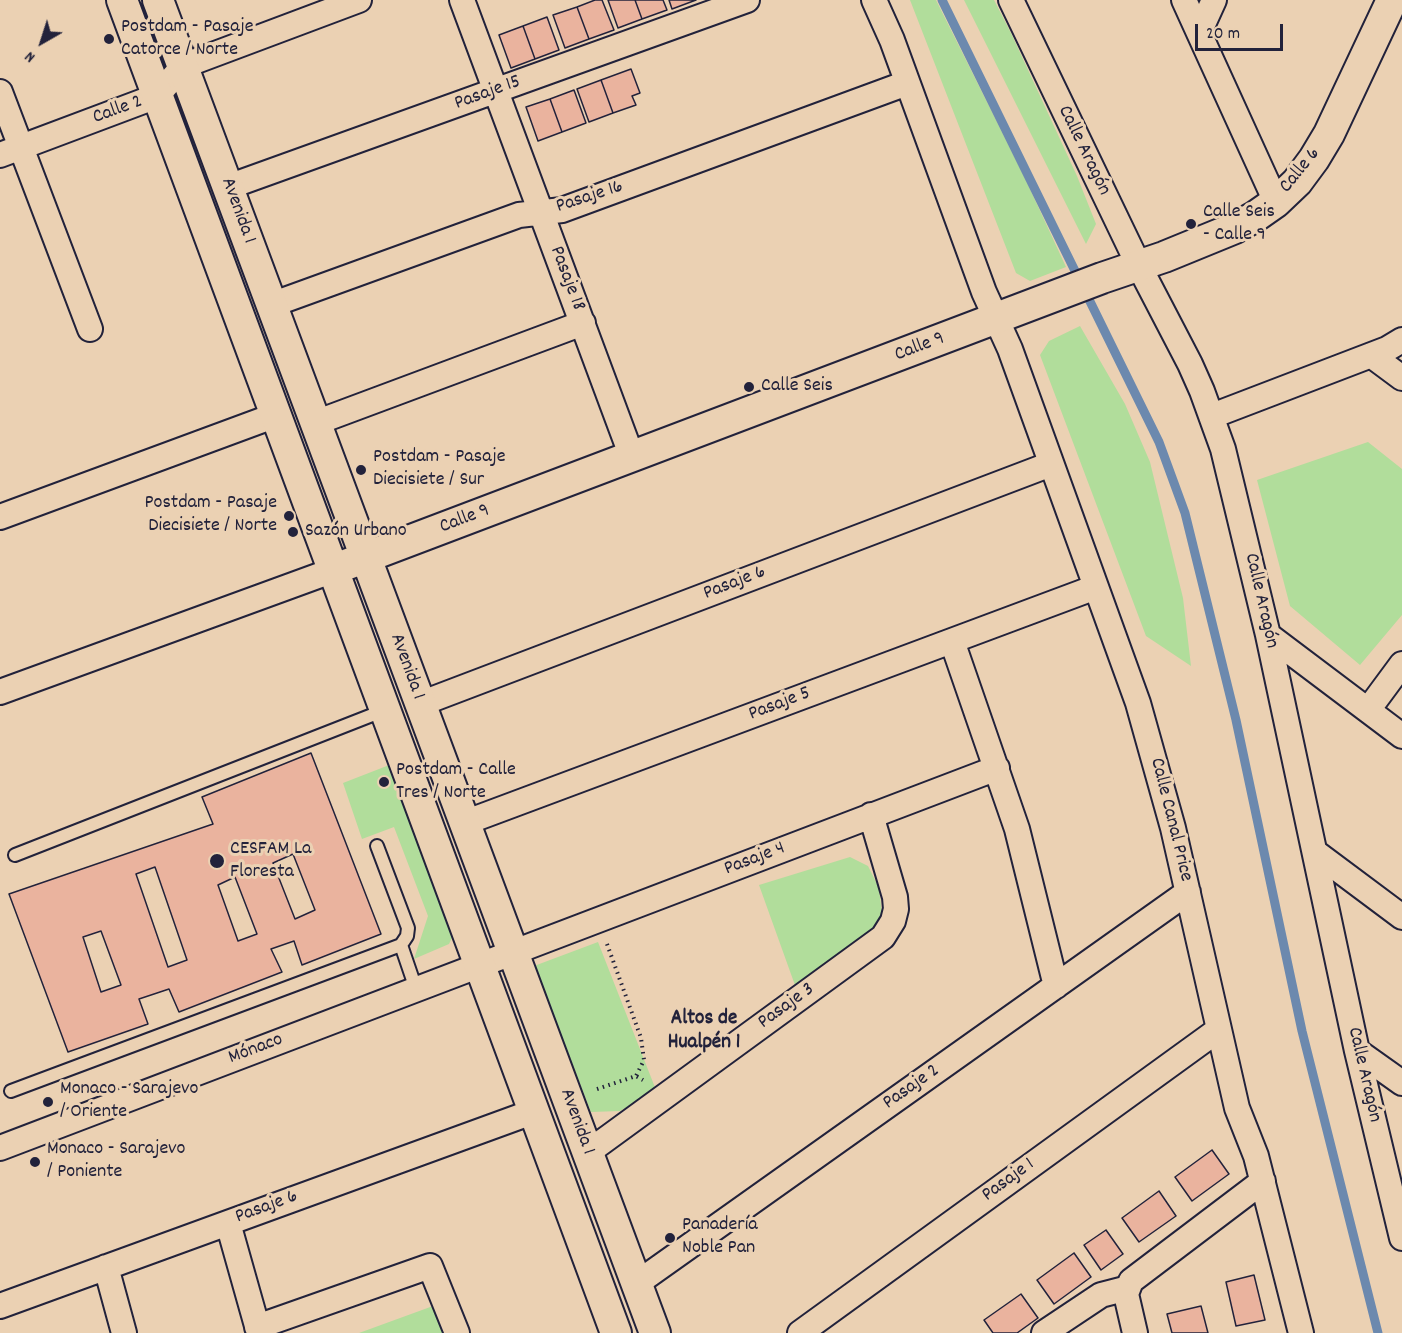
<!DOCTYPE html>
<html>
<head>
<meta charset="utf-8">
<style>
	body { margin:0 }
	#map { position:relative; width:1402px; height:1333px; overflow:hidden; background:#ebd1b3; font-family:Dekko,sans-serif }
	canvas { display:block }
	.north { position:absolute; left:12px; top:12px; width:60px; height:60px; -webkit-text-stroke:4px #ebd1b3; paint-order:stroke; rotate:219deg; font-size:16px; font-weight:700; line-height:24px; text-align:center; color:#22223b }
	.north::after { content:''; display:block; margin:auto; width:21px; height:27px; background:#22223b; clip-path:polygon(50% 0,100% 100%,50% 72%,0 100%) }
	.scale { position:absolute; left:1195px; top:24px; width:88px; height:27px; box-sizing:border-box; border:3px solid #22223b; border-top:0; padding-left:8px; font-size:18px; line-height:21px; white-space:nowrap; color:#22223b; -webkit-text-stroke:4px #ebd1b3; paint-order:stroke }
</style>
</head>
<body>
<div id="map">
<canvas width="1402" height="1333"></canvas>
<div class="north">N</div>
<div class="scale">20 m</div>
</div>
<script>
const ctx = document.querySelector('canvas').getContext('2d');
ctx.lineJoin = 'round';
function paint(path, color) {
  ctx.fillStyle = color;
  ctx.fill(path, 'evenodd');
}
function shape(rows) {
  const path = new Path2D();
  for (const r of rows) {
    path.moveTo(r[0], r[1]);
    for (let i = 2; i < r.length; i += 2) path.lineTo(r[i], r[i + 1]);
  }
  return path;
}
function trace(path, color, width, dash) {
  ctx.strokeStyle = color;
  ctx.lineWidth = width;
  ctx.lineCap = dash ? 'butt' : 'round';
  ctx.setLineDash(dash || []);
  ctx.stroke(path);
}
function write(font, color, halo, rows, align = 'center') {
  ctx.font = font + ' Dekko,sans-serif';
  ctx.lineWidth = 6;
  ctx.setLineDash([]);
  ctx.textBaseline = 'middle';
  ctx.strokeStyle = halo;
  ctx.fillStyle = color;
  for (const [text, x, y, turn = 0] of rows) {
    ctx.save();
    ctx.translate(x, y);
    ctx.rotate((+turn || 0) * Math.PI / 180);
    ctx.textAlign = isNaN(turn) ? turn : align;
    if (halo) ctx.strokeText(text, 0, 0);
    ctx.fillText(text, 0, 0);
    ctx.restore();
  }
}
paint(shape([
	[910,0,936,0,1024,176,1066,267,1030,281,1016,273],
	[964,0,994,0,1011,33,1077,176,1096,224,1086,244],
	[1080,326,1125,404,1150,462,1183,598,1191,666,1146,636,1040,355,1049,341],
	[1368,442,1402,469,1402,615,1360,665,1290,606,1257,480],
	[397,762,458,925,449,944,414,959,428,916,394,827,362,839,343,783],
	[850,857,868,866,879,888,882,914,871,935,796,988,759,885],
	[598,942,656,1090,620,1111,591,1112,534,966],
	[433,1306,446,1317,452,1333,359,1333]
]), '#b1dd9b');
trace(shape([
	[942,0,1159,442,1185,513,1236,720,1302,1031,1378,1333]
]), '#6c89ae', 9);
const building = shape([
	[595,0,602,0,614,30,589,39,577,7,595,0],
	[608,0,635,0,642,19,618,28,608,0],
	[635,0,663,0,667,10,642,19,635,0],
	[669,0,696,0,672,9,669,0],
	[577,7,589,39,565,48,553,15,577,7],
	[547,17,559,50,535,59,523,26,547,17],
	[523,26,535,59,511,68,499,35,523,26],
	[631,69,640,93,632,96,636,105,613,113,601,80,631,69],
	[601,80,613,113,589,122,577,89,601,80],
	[574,90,586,123,562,132,550,99,574,90],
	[550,99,562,132,538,141,526,107,550,99],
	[311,753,381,934,302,965,294,941,271,949,282,972,179,1012,169,989,139,999,148,1024,68,1052,9,894,213,824,202,797,311,753],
	[293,854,315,910,295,919,273,863,293,854],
	[155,867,187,960,168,967,136,874,155,867],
	[235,877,257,934,238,941,218,885,235,877],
	[101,931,121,985,101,992,83,937,101,931],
	[1212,1150,1229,1174,1192,1201,1175,1177,1212,1150],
	[1159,1191,1176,1216,1139,1242,1122,1218,1159,1191],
	[1106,1230,1123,1254,1101,1270,1084,1245,1106,1230],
	[1074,1253,1091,1277,1054,1304,1037,1280,1074,1253],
	[1254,1275,1265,1320,1236,1326,1226,1282,1254,1275],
	[1021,1294,1038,1318,1017,1333,993,1333,984,1320,1021,1294],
	[1201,1306,1208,1333,1172,1333,1167,1314,1201,1306]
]);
paint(building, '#eab39e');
trace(building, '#22223b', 1.5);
const service = shape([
	[377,846,408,928,407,936,401,945,416,989],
	[15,855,385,710],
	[11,1091,401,945]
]);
const minor = shape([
	[462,0,632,457],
	[874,0,892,40,984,292,1010,349,1138,703,1173,828,1237,1108,1256,1156,1301,1333],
	[1011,0,1139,266,1190,364,1202,391,1223,449,1268,635,1357,1051,1402,1238],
	[1184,0,1276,202],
	[1199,33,1214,0],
	[0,92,90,329],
	[0,155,157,96,183,66,359,0],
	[228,187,747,0],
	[271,305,519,215,562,210,907,83],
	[1371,355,1402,378],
	[1212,416,1387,349,1402,340],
	[315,423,583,323],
	[0,517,276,415],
	[1268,635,1402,736],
	[952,641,1017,829,1056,986],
	[0,692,334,570],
	[420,704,1051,464],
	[1368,710,1402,664],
	[464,823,1096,587],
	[1315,852,1402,917],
	[1357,1051,1402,1083],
	[0,1148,997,768],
	[587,1153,883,937,893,921,896,909,895,897,871,815],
	[228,1223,259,1333],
	[106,1267,124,1333],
	[636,1284,1188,892],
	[0,1306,535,1111],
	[257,1327,430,1266,457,1333],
	[800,1333,1218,1030],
	[1044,1333,1101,1295,1128,1288],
	[1135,1333,1126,1294,1131,1281,1263,1181]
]);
const tertiary = shape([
	[122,0,616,1333],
	[158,0,655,1333],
	[348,564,1102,278,1164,257,1235,228,1256,216,1276,202,1297,182,1314,159,1329,134,1392,0]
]);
trace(service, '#22223b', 16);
trace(minor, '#22223b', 28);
trace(tertiary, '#22223b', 34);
trace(shape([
	[607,944,641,1038,644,1060,636,1076],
	[597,1089,636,1076,643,1080]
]), '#22223b', 4, [1.5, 4.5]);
trace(service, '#ebd1b3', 12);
trace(minor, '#ebd1b3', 24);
trace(tertiary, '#ebd1b3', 30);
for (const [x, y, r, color] of [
	[109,39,6,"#22223b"],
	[1191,224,6,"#22223b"],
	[749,387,6,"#22223b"],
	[361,470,6,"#22223b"],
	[289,516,6,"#22223b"],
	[293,532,6,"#22223b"],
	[384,782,6,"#22223b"],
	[217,861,8,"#22223b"],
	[48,1102,6,"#22223b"],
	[35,1162,6,"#22223b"],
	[670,1238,6,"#22223b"]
]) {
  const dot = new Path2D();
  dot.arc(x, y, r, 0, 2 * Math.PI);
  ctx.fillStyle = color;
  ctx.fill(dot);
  trace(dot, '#ebd1b3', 2);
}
write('20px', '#22223b', '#ebd1b3', [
	["Postdam - Pasaje",121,28],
	["Catorce / Norte",121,51],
	["Calle Seis",1203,213],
	["- Calle 9",1203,236],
	["Calle Seis",761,387],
	["Postdam - Pasaje",373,458],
	["Diecisiete / Sur",373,481],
	["Postdam - Pasaje",277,504,"right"],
	["Diecisiete / Norte",277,527,"right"],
	["Sazón Urbano",305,532],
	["Postdam - Calle",396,771],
	["Tres / Norte",396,794],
	["CESFAM La",230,850],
	["Floresta",230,873],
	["Monaco - Sarajevo",60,1090],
	["/ Oriente",60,1113],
	["Monaco - Sarajevo",47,1150],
	["/ Poniente",47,1173],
	["Panadería",682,1226],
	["Noble Pan",682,1249]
], 'left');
write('20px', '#22223b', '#ebd1b3', [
	["Pasaje 15",488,94,-20],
	["Calle 2",118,111,-20],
	["Calle Aragón",1083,151,64],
	["Calle 6",1301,171,-51],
	["Pasaje 16",590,198,-18],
	["Avenida 1",237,211,70],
	["Pasaje 18",566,279,69],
	["Calle 9",920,348,-21],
	["Calle 9",465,520,-21],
	["Pasaje 6",735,584,-21],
	["Calle Aragón",1260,601,77],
	["Avenida 1",406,667,70],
	["Pasaje 5",780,705,-21],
	["Calle Canal Price",1170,820,76],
	["Pasaje 4",755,860,-21],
	["Pasaje 3",787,1007,-36],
	["Mónaco",256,1050,-21],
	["Calle Aragón",1363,1075,77],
	["Pasaje 2",912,1088,-35],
	["Avenida 1",576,1122,70],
	["Pasaje 1",1009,1181,-36],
	["Pasaje 6",267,1208,-20]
]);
write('bold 21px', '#22223b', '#ebd1b3', [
	["Altos de",704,1020],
	["Hualpén 1",704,1044]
]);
</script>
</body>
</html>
